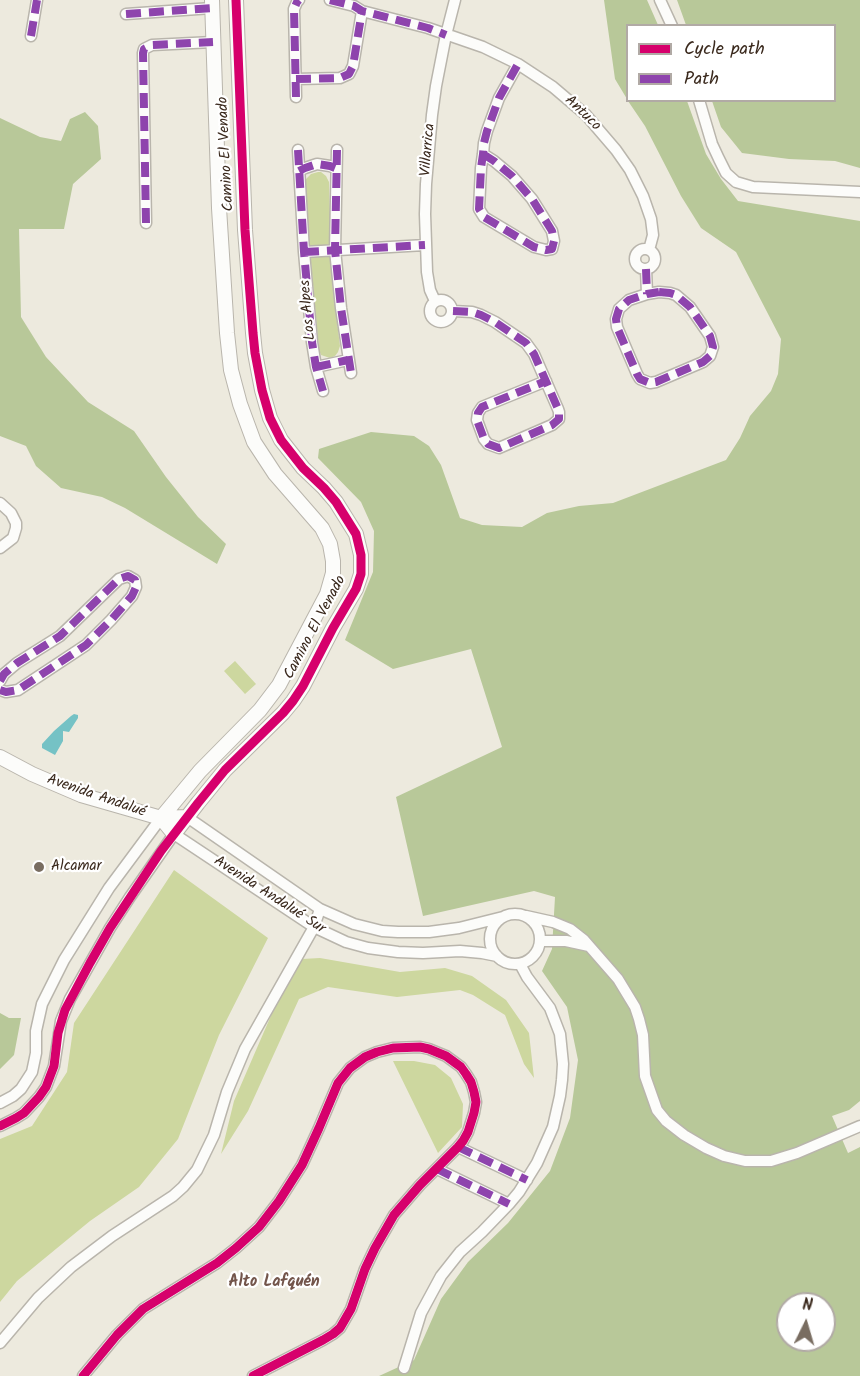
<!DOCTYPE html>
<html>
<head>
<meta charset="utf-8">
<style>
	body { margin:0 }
	#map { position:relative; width:860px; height:1376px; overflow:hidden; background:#edeade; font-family:Kalam,sans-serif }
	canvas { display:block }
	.legend { position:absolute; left:626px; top:24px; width:210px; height:78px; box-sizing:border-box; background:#fff; border:2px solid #b1aaa5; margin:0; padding:8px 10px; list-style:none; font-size:18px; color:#3b2a1e }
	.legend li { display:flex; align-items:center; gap:12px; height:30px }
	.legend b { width:30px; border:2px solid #b1aaa5 }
	.north { position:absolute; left:776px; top:1292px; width:60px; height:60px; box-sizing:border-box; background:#fff; border:2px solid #b1aaa5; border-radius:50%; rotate:5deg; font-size:16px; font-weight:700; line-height:24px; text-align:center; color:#3b2a1e }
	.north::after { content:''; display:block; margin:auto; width:21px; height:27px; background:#796d61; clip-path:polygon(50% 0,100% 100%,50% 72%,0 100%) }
</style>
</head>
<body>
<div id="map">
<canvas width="860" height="1376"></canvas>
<ul class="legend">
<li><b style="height:8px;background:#d6006c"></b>Cycle path</li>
<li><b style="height:8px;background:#8e44ad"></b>Path</li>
</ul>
<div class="north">N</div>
</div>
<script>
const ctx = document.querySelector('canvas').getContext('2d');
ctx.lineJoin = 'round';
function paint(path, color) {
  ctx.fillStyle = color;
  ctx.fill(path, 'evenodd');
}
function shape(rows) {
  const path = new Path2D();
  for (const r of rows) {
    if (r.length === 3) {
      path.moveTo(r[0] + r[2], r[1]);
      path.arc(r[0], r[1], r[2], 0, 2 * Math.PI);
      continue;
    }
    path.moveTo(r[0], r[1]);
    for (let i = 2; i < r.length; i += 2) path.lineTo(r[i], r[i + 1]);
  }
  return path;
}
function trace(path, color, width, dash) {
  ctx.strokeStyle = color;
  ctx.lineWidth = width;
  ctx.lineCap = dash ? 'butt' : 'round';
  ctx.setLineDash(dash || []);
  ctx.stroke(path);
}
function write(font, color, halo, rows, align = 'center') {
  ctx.font = font + ' Kalam,sans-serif';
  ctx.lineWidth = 4.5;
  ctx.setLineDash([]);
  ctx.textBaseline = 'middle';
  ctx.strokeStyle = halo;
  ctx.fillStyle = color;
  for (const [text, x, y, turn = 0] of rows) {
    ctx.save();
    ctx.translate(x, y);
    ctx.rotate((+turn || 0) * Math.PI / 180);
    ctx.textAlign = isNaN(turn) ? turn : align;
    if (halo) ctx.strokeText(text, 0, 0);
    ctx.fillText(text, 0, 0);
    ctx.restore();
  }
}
paint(shape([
	[318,172,321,172,326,176,329,182,332,281,340,346,338,352,335,356,330,358,321,355,319,350,304,185,305,180,311,174],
	[235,661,256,684,245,694,224,671],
	[174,870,268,938,219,1035,178,1139,139,1187,90,1221,17,1281,0,1302,0,1139,32,1126,67,1072,74,1023],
	[320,958,400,972,445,968,472,976,506,1000,529,1033,534,1078,524,1064,505,1015,473,995,460,990,397,997,328,987,299,999,248,1111,221,1154,234,1101,276,1004,302,959],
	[393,1061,414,1061,435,1065,451,1078,463,1104,462,1127,438,1153]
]), '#cdd79f');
paint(shape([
	[604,0,647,0,658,25,628,26,627,99,615,79],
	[677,0,860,0,860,168,835,161,789,159,742,153,721,127,712,101,834,100,834,26,686,25],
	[628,101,687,101,706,154,721,179,738,201,860,221,860,1101,849,1110,832,1116,848,1153,860,1147,860,1376,379,1376,414,1360,441,1299,468,1262,508,1223,550,1171,570,1118,578,1060,567,1007,542,971,552,949,555,897,534,891,423,916,396,797,502,747,471,649,393,669,345,640,373,572,374,531,361,502,318,458,319,449,371,432,414,436,429,446,441,465,460,518,482,525,522,527,547,513,579,506,613,503,726,460,740,438,750,416,771,391,778,374,781,339,736,252,701,228,681,196,645,126],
	[788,1304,824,1304,824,1340,788,1340],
	[85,112,98,126,101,159,73,184,64,229,19,229,21,317,46,357,88,402,134,431,166,477,198,517,226,544,217,564,125,508,102,497,61,488,36,466,26,446,0,436,0,118,40,137,61,141,70,119],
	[0,1013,9,1018,21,1018,14,1055,0,1069]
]), '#b8c899');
paint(shape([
	[74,714,78,715,78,718,69,732,63,731,63,741,55,755,42,748,42,744,54,731,71,716]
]), '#75c2c5');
const minor = shape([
	[330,0,354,6,362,11,428,28,483,47,518,64,553,87,586,115,616,150,630,170,643,196,651,219,653,235,649,250],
	[660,0,672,26],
	[126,14,212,8],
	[31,36,37,0],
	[296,79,340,78,349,74,353,66,362,11],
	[296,97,294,9,297,2,299,0],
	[699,100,712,144,719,159,726,173,736,182,753,187,860,192],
	[298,150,304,252,312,342,316,367,323,391],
	[337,150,335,250,341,308,351,373],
	[483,154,494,161,512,176,532,199,552,231,554,241,552,249,546,250,534,247,484,217,479,209,481,168,483,154,484,143,487,131,499,98,518,64],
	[299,171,305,168,317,164,330,166,335,168],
	[146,223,143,53,144,49,152,45,213,42],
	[645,259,10],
	[304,252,425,245],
	[646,269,647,294],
	[659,292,670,293,676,295,690,307,710,336,713,347,710,356,703,362,656,382,650,383,640,379,637,374,617,327,616,319,619,309,629,300,647,294,659,292],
	[441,311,11],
	[435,301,430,290,427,272,425,214,426,184,432,115,436,86,446,35,455,0],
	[453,311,472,312,481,315,495,322,526,343,534,354,558,409,559,412,559,419,552,425,499,448,488,444,484,439,477,420,478,413,482,407,546,381],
	[316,367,348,360],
	[0,503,11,513,16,523,16,528,13,538,0,548],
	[0,681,4,674,17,663,60,636,119,579,128,576,135,580,136,587,132,596,111,620,86,645,18,690,6,692,0,690],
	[187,817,320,909,354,924,382,931,398,932,429,932,459,928,503,917],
	[515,939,25],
	[526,916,553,922,570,929,584,940,618,979,635,1007,639,1019,643,1035,645,1076,657,1110,666,1121,684,1135,706,1148,724,1156,745,1161,771,1161,797,1153,860,1126],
	[541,941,566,941,589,946],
	[0,1103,13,1096,21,1089,32,1072,36,1053,36,1031,42,1004,64,960,109,888,161,818],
	[0,1126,16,1118,24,1113,39,1097,46,1087,54,1066,61,1021,70,999,110,928,130,897,174,834,314,927,346,942,368,948,398,952,423,953,460,951,482,953,497,956],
	[458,1147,527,1180],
	[437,1169,509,1204],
	[0,1343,38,1298,71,1267,112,1236,173,1196,183,1187,197,1170,214,1135,227,1092,245,1049,314,927,320,909],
	[404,1368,421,1313,441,1276,460,1252,482,1232,509,1204,519,1192,537,1163,553,1127,560,1096,562,1080,563,1064,560,1034,550,1008,527,977,520,964],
	[83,1376,117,1335,143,1309,217,1263,236,1248,259,1227,279,1201,302,1165,319,1128,338,1083,350,1068,365,1057,377,1052,393,1048,420,1047,429,1049,446,1056,461,1067,466,1074,471,1082,474,1092,476,1102,474,1113,468,1132,463,1141,458,1147,420,1185,394,1215,375,1248,365,1269,351,1309,340,1328,333,1334,323,1340,253,1376]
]);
const tertiary = shape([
	[0,757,32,774,81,795,161,818,187,817],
	[161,818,174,834,198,803,225,770,283,713,293,701,303,686,333,628,356,589,361,574,361,555,356,534,336,502,324,488,303,468,281,440,270,418,262,390,255,353,253,333,245,230,236,0],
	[161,818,200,771,260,710,279,685,327,594,333,573,333,561,330,544,322,528,275,474,254,442,240,404,231,370,227,333,219,208,212,0]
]);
trace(minor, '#b9b5ac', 13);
trace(tertiary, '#b9b5ac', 16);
trace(minor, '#fcfcfa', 10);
trace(tertiary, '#fcfcfa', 14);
trace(shape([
	[330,0,354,6,362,11,428,28,446,35],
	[126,14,212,8],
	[31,36,37,0],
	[296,79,340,78,349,74,353,66,362,11],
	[296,97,294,9,297,2,299,0],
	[298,150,304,252,312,342,316,367,323,391],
	[337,150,335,250,341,308,351,373],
	[483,154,494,161,512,176,532,199,552,231,554,241,552,249,546,250,534,247,484,217,479,209,481,168,483,154,484,143,487,131,499,98,518,64],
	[299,171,305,168,317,164,330,166,335,168],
	[146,223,143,53,144,49,152,45,213,42],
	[304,252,425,245],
	[646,269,647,294],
	[659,292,670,293,676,295,690,307,710,336,713,347,710,356,703,362,656,382,650,383,640,379,637,374,617,327,616,319,619,309,629,300,647,294,659,292],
	[453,311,472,312,481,315,495,322,526,343,534,354,558,409,559,412,559,419,552,425,499,448,488,444,484,439,477,420,478,413,482,407,546,381],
	[316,367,348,360],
	[0,681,4,674,17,663,60,636,119,579,128,576,135,580,136,587,132,596,111,620,86,645,18,690,6,692,0,690],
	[458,1147,527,1180],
	[437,1169,509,1204]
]), '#8e44ad', 8, [15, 8]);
trace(shape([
	[0,1126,16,1118,24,1113,39,1097,46,1087,54,1066,58,1033,65,1010,90,963,110,928,161,851,198,803,225,770,283,713,293,701,303,686,333,628,356,589,361,574,361,555,356,534,336,502,324,488,303,468,281,440,270,418,262,390,255,353,253,333,245,230,236,0],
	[83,1376,117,1335,143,1309,217,1263,236,1248,259,1227,279,1201,302,1165,319,1128,338,1083,350,1068,365,1057,377,1052,393,1048,420,1047,429,1049,446,1056,461,1067,466,1074,471,1082,474,1092,476,1102,474,1113,468,1132,463,1141,458,1147,420,1185,394,1215,375,1248,365,1269,351,1309,340,1328,333,1334,323,1340,253,1376]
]), '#d6006c', 9);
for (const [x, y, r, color] of [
	[39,867,6,"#796d61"]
]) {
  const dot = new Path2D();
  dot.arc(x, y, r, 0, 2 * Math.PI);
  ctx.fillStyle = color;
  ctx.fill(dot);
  trace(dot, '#fff', 2);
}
write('15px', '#3b2a1e', '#fff', [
	["Antuco",582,114,44],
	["Villarrica",429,150,-85],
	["Camino El Venado",227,154,-93],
	["Los Alpes",309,310,-95],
	["Camino El Venado",316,628,-62],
	["Avenida Andalué",96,797,19],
	["Avenida Andalué Sur",269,896,33]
]);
write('15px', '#3b2a1e', '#fff', [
	["Alcamar",51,867]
], 'left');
write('bold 16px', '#73554b', '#fff', [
	["Alto Lafquén",274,1283]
]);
</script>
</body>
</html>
